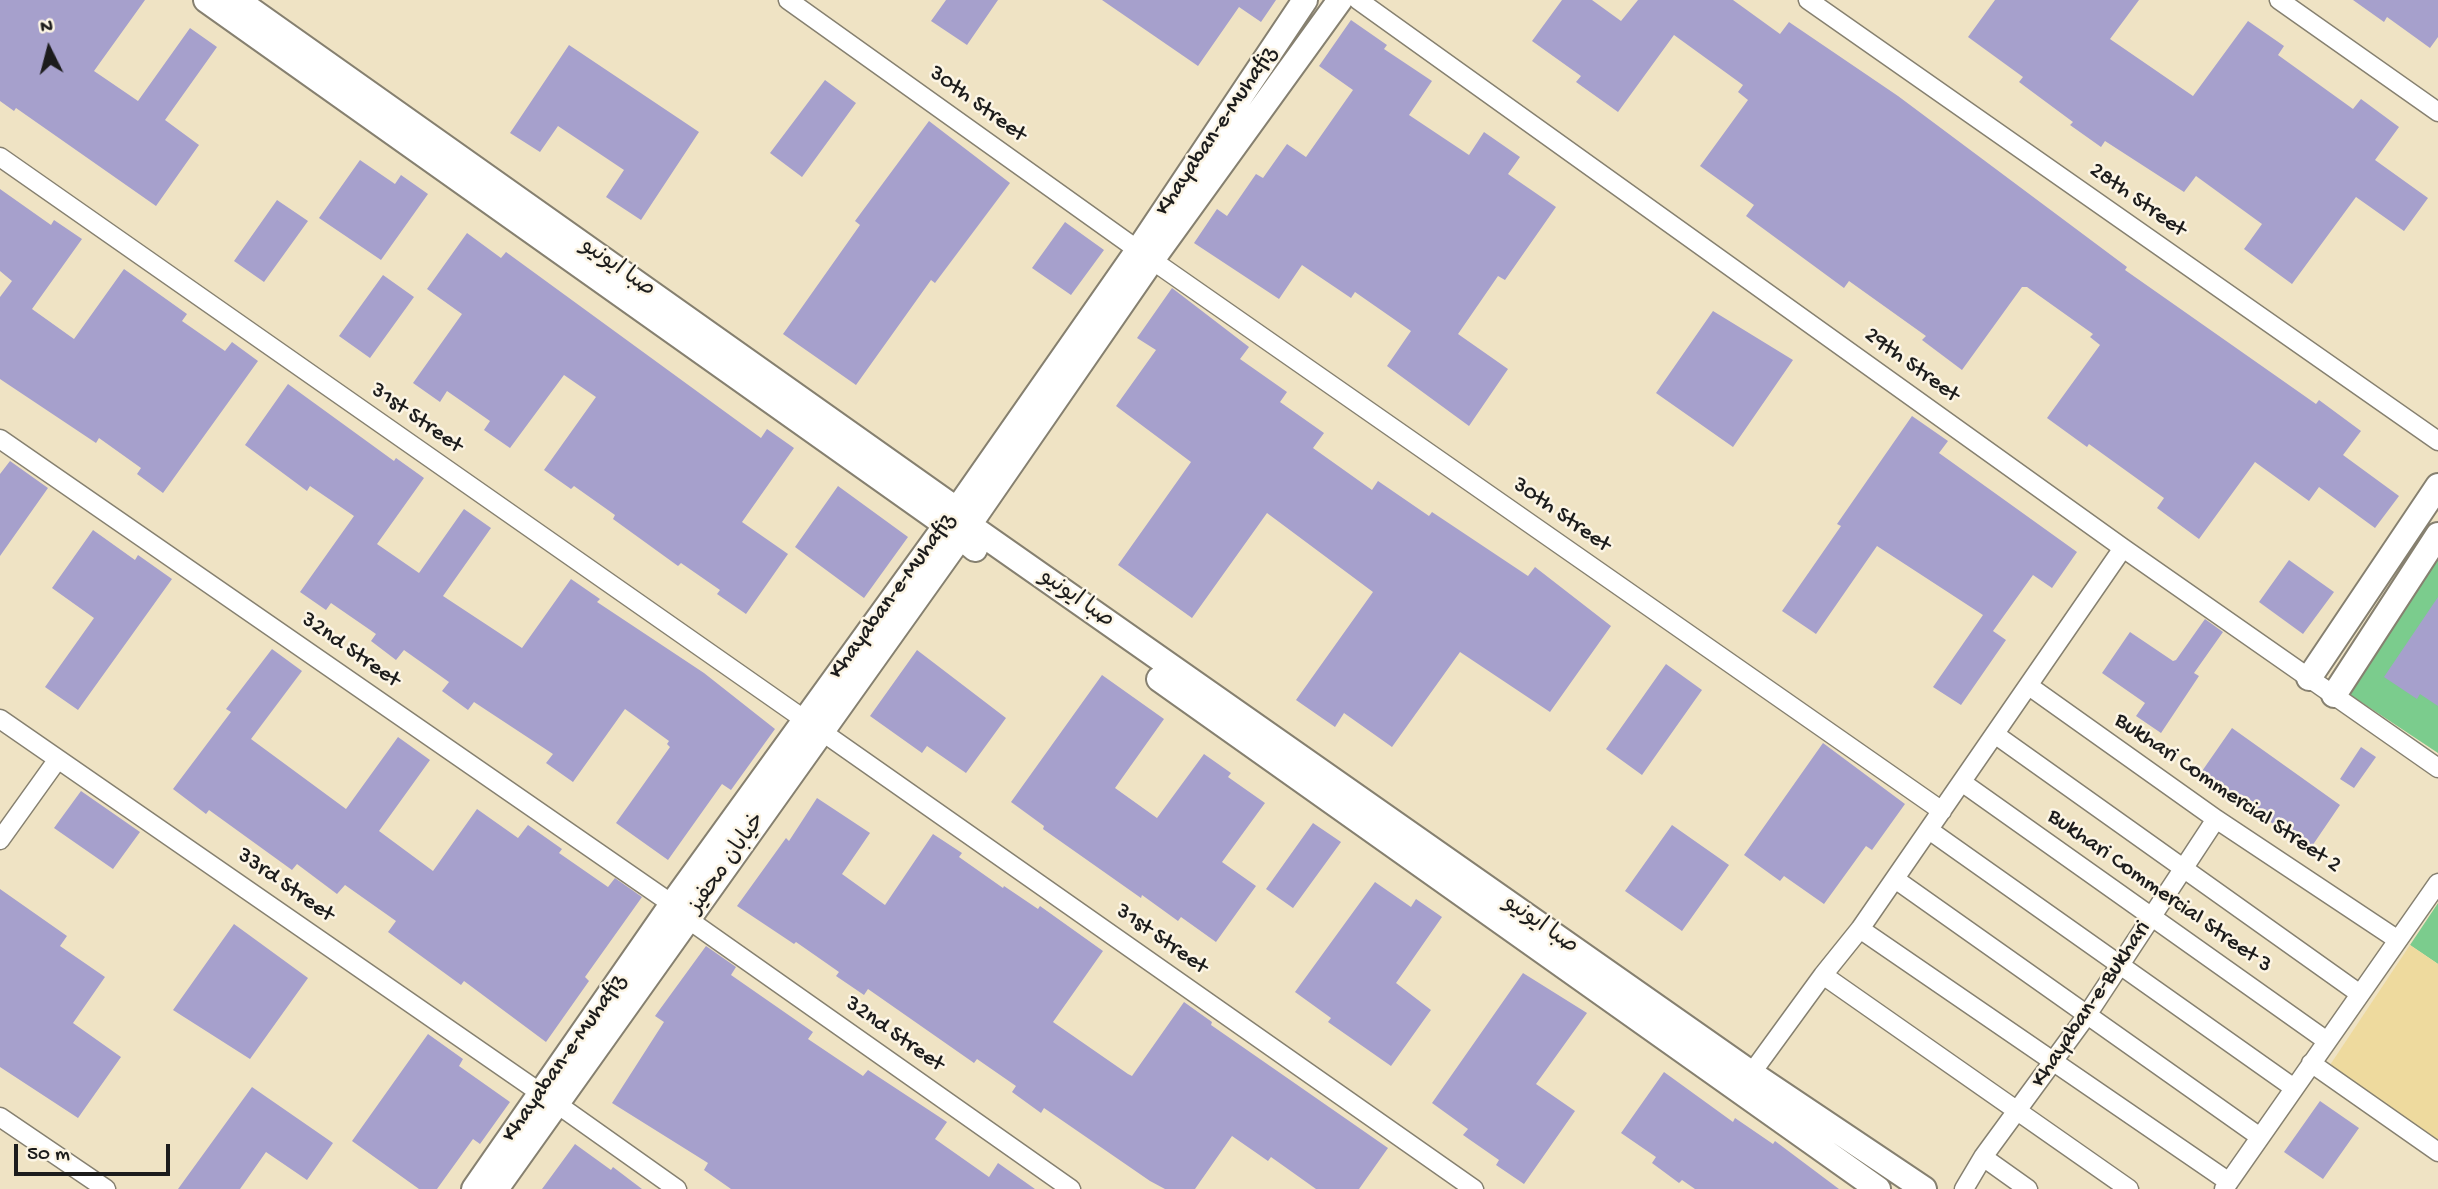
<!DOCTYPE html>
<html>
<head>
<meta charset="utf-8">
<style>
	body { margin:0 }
	#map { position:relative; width:2438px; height:1189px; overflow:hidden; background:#efe3c4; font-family:"Gochi Hand",sans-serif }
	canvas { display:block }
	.north { position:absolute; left:14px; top:14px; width:70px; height:70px; -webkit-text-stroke:5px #fcf5e5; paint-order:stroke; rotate:354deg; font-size:19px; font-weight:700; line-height:28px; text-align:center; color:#1c1c1c }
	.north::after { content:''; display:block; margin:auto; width:24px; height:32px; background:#1c1c1c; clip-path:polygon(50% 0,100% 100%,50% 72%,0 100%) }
	.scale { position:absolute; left:14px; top:1144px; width:156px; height:32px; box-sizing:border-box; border:4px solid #1c1c1c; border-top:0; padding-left:9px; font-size:21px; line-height:24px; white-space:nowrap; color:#1c1c1c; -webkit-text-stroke:5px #fcf5e5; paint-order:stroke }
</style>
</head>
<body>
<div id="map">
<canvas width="2438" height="1189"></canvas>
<div class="north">N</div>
<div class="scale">50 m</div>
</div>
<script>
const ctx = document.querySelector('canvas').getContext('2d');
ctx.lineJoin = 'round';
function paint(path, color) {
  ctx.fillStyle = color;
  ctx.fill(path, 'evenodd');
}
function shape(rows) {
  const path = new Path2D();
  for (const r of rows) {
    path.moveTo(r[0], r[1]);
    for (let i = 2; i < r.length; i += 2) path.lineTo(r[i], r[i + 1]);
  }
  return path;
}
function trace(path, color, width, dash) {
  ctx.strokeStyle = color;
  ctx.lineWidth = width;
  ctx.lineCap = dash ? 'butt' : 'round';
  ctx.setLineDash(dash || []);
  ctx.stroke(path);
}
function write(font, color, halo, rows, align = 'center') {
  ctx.font = font + ' "Gochi Hand","Playpen Sans Arabic",sans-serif';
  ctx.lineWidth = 5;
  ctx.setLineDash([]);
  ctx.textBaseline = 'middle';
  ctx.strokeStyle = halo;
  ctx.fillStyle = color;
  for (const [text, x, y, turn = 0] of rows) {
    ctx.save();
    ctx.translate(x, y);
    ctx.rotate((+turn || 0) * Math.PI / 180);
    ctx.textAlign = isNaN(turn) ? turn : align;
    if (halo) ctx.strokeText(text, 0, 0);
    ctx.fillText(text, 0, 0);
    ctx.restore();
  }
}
paint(shape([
	[2438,551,2438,753,2346,692],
	[2438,903,2438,964,2410,945]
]), '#7bcc8d');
paint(shape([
	[2410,945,2438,964,2438,1144,2328,1068]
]), '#eeda9e');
paint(shape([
	[0,0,145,0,94,71,138,101,190,28,217,47,165,120,199,145,156,206,16,108,14,111,0,101],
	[946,0,998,0,967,45,931,21],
	[1102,0,1276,0,1261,22,1239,7,1198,66],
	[1562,0,1592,0,1621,21,1638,0,1733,0,1780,34,1789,22,1898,96,2127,267,2125,270,2316,404,2319,400,2361,431,2343,455,2399,496,2375,528,2319,487,2309,501,2255,462,2199,539,2157,508,2164,498,2089,444,2087,447,2047,418,2100,345,2090,337,2093,334,2027,287,2022,287,1962,370,1922,340,1926,336,1849,281,1844,288,1746,216,1754,205,1700,166,1748,100,1738,92,1743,85,1674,35,1618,112,1576,82,1581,76,1532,41],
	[1995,0,2139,0,2110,39,2193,96,2248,21,2284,46,2278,55,2353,109,2361,99,2399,127,2375,160,2428,198,2404,231,2356,197,2292,284,2244,249,2262,224,2196,176,2184,192,2105,141,2101,147,2070,125,2073,122,2019,82,2023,77,1968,37],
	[2353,0,2438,0,2438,37,2430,48,2387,17,2384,22],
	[1351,20,1387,45,1384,49,1432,81,1409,115,1469,155,1484,132,1520,157,1508,174,1556,207,1505,280,1498,276,1458,334,1508,369,1469,426,1387,366,1411,331,1355,292,1351,298,1302,265,1279,299,1194,243,1217,209,1227,216,1256,174,1263,178,1287,144,1306,157,1353,90,1319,66],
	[569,45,699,132,641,220,606,197,624,170,558,126,540,152,510,133],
	[825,80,856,103,802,177,770,153],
	[929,121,1010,183,935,283,931,280,856,385,783,334,860,225,855,221],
	[360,160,395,184,401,175,428,194,381,260,319,218],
	[0,189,51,225,54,220,82,239,32,309,74,339,124,269,187,314,182,321,225,351,232,342,258,361,163,493,137,474,141,468,99,438,96,443,0,379,0,297,12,281,0,271],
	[277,200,308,221,264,282,234,261],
	[1065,222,1104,250,1071,295,1032,268],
	[467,233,501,258,506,252,761,438,767,429,794,448,742,522,788,554,746,614,717,594,720,590,681,563,678,566,613,519,615,515,574,486,571,489,544,470,596,397,564,375,510,448,484,430,490,421,447,391,440,402,413,383,462,314,427,289],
	[383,275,414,297,370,358,339,336],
	[1172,288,1249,347,1240,359,1287,392,1280,402,1324,433,1313,448,1372,490,1378,481,1429,516,1432,512,1528,576,1535,567,1611,626,1550,712,1460,652,1392,747,1344,713,1335,727,1296,700,1373,592,1267,513,1192,618,1118,565,1191,462,1116,406,1156,350,1137,338],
	[1713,311,1793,360,1733,447,1656,393],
	[288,384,394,461,396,458,424,478,377,544,419,573,464,509,491,528,443,596,522,648,571,579,600,599,597,602,704,673,775,729,731,790,722,784,668,860,616,823,670,747,667,744,669,741,625,709,573,782,546,763,553,754,474,702,468,710,442,691,449,682,404,650,396,660,371,641,376,634,331,603,326,610,300,592,354,516,310,486,307,491,245,445],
	[1912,416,1948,441,1939,453,2077,552,2052,588,2033,575,1993,631,2006,640,1961,705,1933,687,1983,615,1877,546,1816,634,1782,611,1841,526,1837,524],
	[10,461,48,488,0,556,0,474],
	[838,486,908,537,864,598,795,547],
	[93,530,135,560,138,555,172,579,78,710,45,687,94,618,52,588],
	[2289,560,2334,592,2303,634,2259,602],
	[2438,597,2438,706,2420,694,2417,699,2384,677],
	[2205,619,2223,632,2194,673,2199,676,2161,733,2136,716,2145,703,2102,673,2130,632,2173,661,2176,660],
	[272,649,302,671,251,739,346,809,398,737,430,760,379,831,433,871,477,809,518,838,528,825,562,849,559,853,608,887,615,878,642,897,585,977,589,981,546,1042,464,981,461,985,388,932,396,921,345,885,337,894,297,864,292,870,209,810,206,814,173,789,231,712,226,709],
	[917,650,1006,718,966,773,927,746,922,753,870,716],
	[1666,664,1702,690,1642,775,1606,749],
	[1102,675,1164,719,1115,788,1157,818,1204,754,1231,773,1228,777,1265,803,1222,862,1256,886,1216,942,1181,917,1178,921,1142,895,1141,898,1043,829,1044,826,1011,802],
	[2232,728,2340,805,2310,849,2200,774],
	[1823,743,1905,804,1872,850,1866,846,1824,904,1784,876,1780,881,1744,855],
	[2361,747,2376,757,2354,788,2340,779],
	[81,791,140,832,113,869,54,828],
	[817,798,870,833,842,874,885,905,933,834,962,853,959,857,1003,888,1004,886,1038,909,1040,906,1103,951,1053,1022,1128,1074,1132,1076,1184,1002,1212,1022,1211,1025,1388,1148,1359,1189,1316,1189,1271,1157,1268,1161,1232,1136,1195,1189,1165,1189,1150,1181,1044,1108,1041,1113,1012,1092,1016,1086,977,1059,974,1063,868,989,864,995,836,976,839,972,796,942,794,944,737,906,786,838,789,841],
	[1313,823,1341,842,1293,908,1266,889],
	[1672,825,1729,865,1682,931,1625,891],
	[1375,882,1411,907,1416,899,1442,917,1396,983,1431,1010,1391,1066,1328,1022,1331,1018,1295,992],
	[0,889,67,936,60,946,105,977,73,1023,121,1057,78,1118,0,1067],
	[234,924,308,978,250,1059,173,1010],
	[706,946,736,967,731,975,813,1032,808,1039,863,1076,868,1070,947,1122,935,1139,989,1177,998,1163,1035,1189,731,1189,704,1170,708,1163,612,1103,664,1022,655,1016],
	[1523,973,1587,1013,1536,1084,1575,1111,1524,1184,1496,1165,1499,1160,1463,1135,1468,1129,1432,1103],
	[428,1034,463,1059,459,1066,510,1102,480,1144,473,1139,437,1189,419,1189,352,1141],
	[1664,1072,1733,1122,1735,1118,1773,1144,1775,1141,1839,1189,1695,1189,1682,1180,1679,1183,1652,1163,1656,1157,1621,1133],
	[252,1087,333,1143,307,1180,266,1152,240,1189,178,1189],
	[2320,1101,2359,1128,2323,1179,2284,1152],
	[575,1144,611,1170,613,1167,642,1189,542,1189]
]), '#a6a0cc');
const street = shape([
	[788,0,1138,250],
	[1358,0,2123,548,2438,768],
	[1808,0,2438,441],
	[2279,0,2438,112],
	[0,157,805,720],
	[1152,260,1942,811],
	[0,439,672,904],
	[2029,686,2216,819,2398,940],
	[0,719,542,1094],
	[821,731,1474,1189],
	[1996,735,2360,994],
	[1963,783,2327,1041],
	[1929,830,2294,1088],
	[0,840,58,759],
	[1895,879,2260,1137],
	[689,920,1071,1189],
	[1860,929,2229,1182],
	[1823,975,2129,1189],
	[2311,1063,2438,1152],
	[1745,1082,1823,975,1860,929,2123,548],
	[557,1104,677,1189],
	[0,1117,106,1189],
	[1983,1157,2028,1189],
	[1964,1189,1983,1157,2087,1015,2216,819],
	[2224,1189,2438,883]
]);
const secondary = shape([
	[206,0,946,525,975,549],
	[237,0,956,509,969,525,1751,1073,1924,1189],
	[2309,678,2438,486],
	[1159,679,1878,1189],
	[2334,695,2438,535],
	[474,1189,672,904,946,525,1138,250,1305,0],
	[496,1189,969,525,1152,260,1340,0]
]);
trace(street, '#868070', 21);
trace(secondary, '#868070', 28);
trace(street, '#fff', 18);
trace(secondary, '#fff', 24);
write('23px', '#1c1c1c', '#fcf5e5', [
	["30th Street",977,105,36],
	["Khayaban-e-Muhafiz",1217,132,-56],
	["28th Street",2137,201,35],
	["صبا ایونیو",617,269,35],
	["29th Street",1911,366,36],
	["31st Street",416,419,35],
	["30th Street",1561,516,35],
	["Khayaban-e-Muhafiz",893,597,-54],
	["صبا ایونیو",1076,600,35],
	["32nd Street",350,651,35],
	["Bukhari Commercial Street 2",2227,794,34],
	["خیابان محفیز",728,864,-55],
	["33rd Street",285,886,35],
	["Bukhari Commercial Street 3",2159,892,35],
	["صبا ایونیو",1540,926,35],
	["31st Street",1161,940,35],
	["Khayaban-e-Bukhari",2092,1005,-56],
	["32nd Street",894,1035,35],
	["Khayaban-e-Muhafiz",565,1059,-55]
]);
</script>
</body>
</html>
